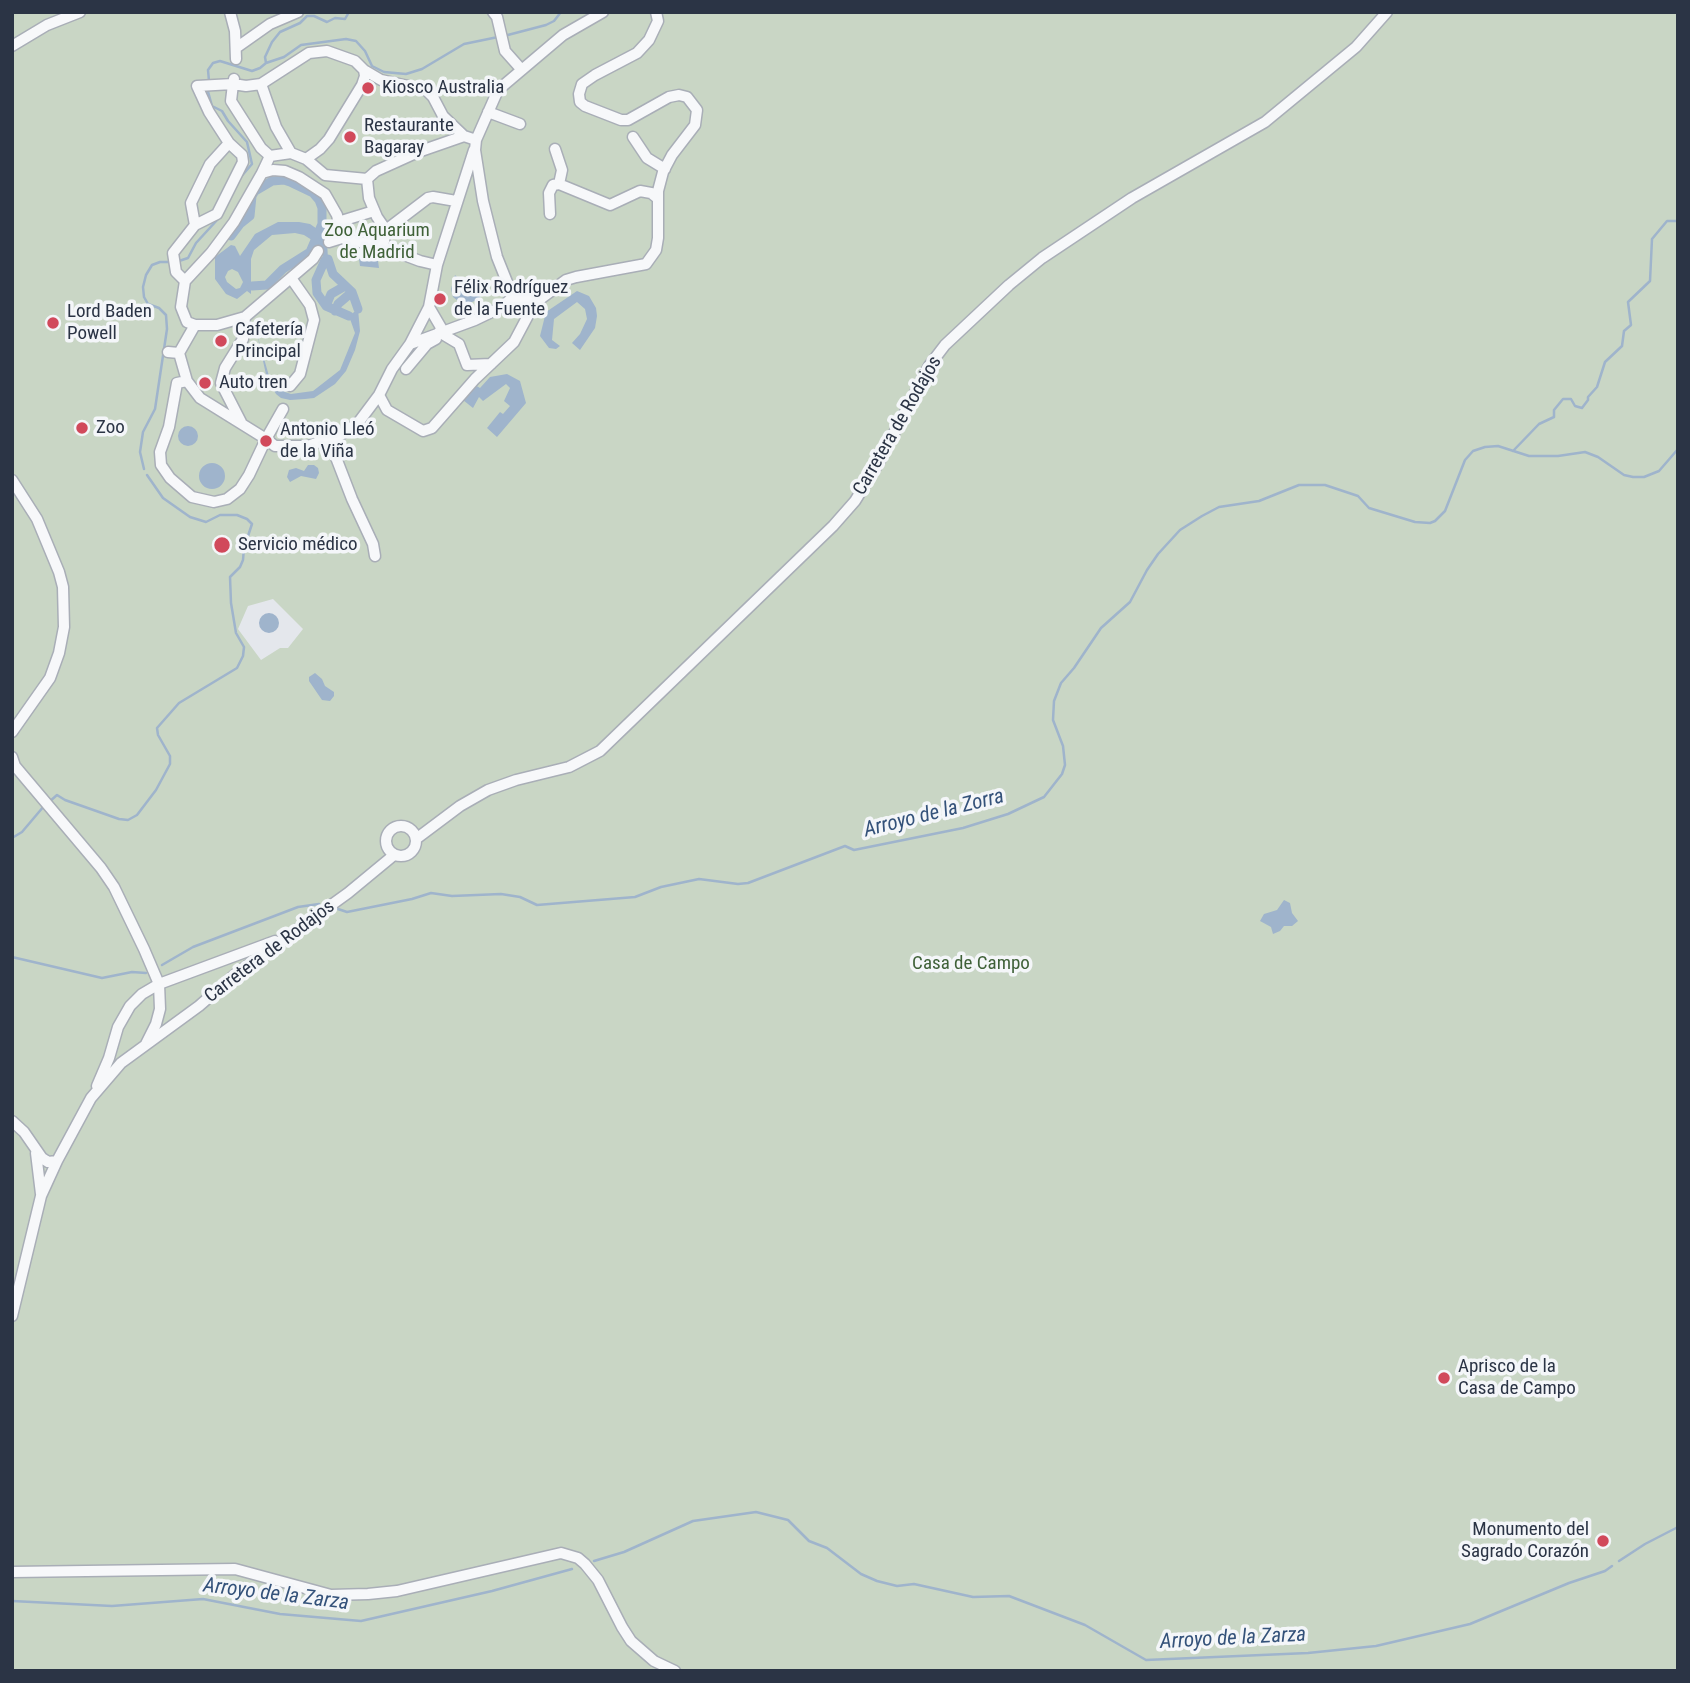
<!DOCTYPE html>
<html>
<head>
<meta charset="utf-8">
<style>
	body { margin:0 }
	#map { position:relative; width:1690px; height:1683px; overflow:hidden; background:#e4e7ec; font-family:"Roboto Condensed",sans-serif }
	canvas { display:block }
	.frame { position:absolute; inset:0; border:14px solid #2b3445; pointer-events:none }
</style>
</head>
<body>
<div id="map">
<canvas width="1690" height="1683"></canvas>
<div class="frame"></div>
</div>
<script>
const ctx = document.querySelector('canvas').getContext('2d');
ctx.lineJoin = 'round';
function paint(path, color) {
  ctx.fillStyle = color;
  ctx.fill(path, 'evenodd');
}
function shape(rows) {
  const path = new Path2D();
  for (const r of rows) {
    if (r.length === 3) {
      path.moveTo(r[0] + r[2], r[1]);
      path.arc(r[0], r[1], r[2], 0, 2 * Math.PI);
      continue;
    }
    path.moveTo(r[0], r[1]);
    for (let i = 2; i < r.length; i += 2) path.lineTo(r[i], r[i + 1]);
  }
  return path;
}
function trace(path, color, width, dash) {
  ctx.strokeStyle = color;
  ctx.lineWidth = width;
  ctx.lineCap = dash ? 'butt' : 'round';
  ctx.setLineDash(dash || []);
  ctx.stroke(path);
}
function write(font, color, halo, rows, align = 'center') {
  ctx.font = font + ' "Roboto Condensed",sans-serif';
  ctx.lineWidth = 7;
  ctx.setLineDash([]);
  ctx.textBaseline = 'middle';
  ctx.strokeStyle = halo;
  ctx.fillStyle = color;
  for (const [text, x, y, turn = 0] of rows) {
    ctx.save();
    ctx.translate(x, y);
    ctx.rotate((+turn || 0) * Math.PI / 180);
    ctx.textAlign = isNaN(turn) ? turn : align;
    if (halo) ctx.strokeText(text, 0, 0);
    ctx.fillText(text, 0, 0);
    ctx.restore();
  }
}
paint(shape([
	[12,12,1678,12,1678,1671,12,1671],
	[273,599,303,629,288,648,280,648,261,660,238,629,248,606]
]), '#c9d6c5');
paint(shape([
	[278,222,299,222,310,224,320,231,327,241,328,259,325,260,315,242,304,235,295,233,272,235,254,250,251,259,251,294,247,291,237,299,226,294,215,279,215,257,231,245,235,246,240,256,255,234],
	[232,269,238,272,243,282,240,288,236,289,227,282,225,277,228,271],
	[363,256,378,261,379,268,360,266,359,259],
	[455,275,463,283,465,282,470,286,469,288,482,295,477,300,467,304,458,301,453,297,451,289],
	[577,291,589,296,596,308,597,316,595,328,580,350,572,343,580,334,587,319,585,309,577,302,554,319,552,340,560,346,556,349,549,348,540,336,546,312],
	[358,309,360,331,355,350,346,371,335,384,314,398,305,399,290,400,281,398,276,394,267,379,257,334,269,376,275,385,285,392,291,394,313,391,340,370,355,333,349,316],
	[507,374,520,381,526,403,497,437,487,428,500,412,503,414,510,406,504,401,510,388,506,384,483,401,479,397,473,408,463,400,475,385,480,388,490,377],
	[188,436,10],
	[212,476,13],
	[308,465,314,465,318,468,319,473,316,479,301,476,290,482,287,477,289,470,296,468,304,471],
	[269,623,10],
	[315,673,322,679,325,686,334,692,334,696,330,701,322,700,309,681,309,677],
	[1284,900,1290,903,1292,913,1298,921,1292,926,1284,926,1280,931,1273,934,1271,927,1260,921,1264,914,1277,910]
]), '#9fb4cc');
trace(shape([
	[504,36,546,25,554,21,561,12],
	[266,63,284,57,301,45,346,39,356,41,365,51,372,66,384,72,406,74,422,69,464,44,498,37],
	[209,81,208,70,213,63,220,61,252,71,260,68,266,63,265,57,272,42,280,32,300,23,307,16,314,16,327,22,335,18,345,19,349,12],
	[207,88,212,106,222,111,228,121,247,142,252,164,239,179],
	[176,262,188,258,196,243,218,219,227,204],
	[1513,451,1539,424,1554,417,1554,410,1563,399,1571,399,1575,406,1582,408,1588,400,1588,397,1597,387,1605,362,1622,346,1624,331,1631,325,1628,302,1650,281,1652,239,1667,221,1678,221],
	[144,469,140,452,143,432,155,409,167,329,166,315,159,308,148,304,144,297,143,287,146,275,152,265,160,262,170,262],
	[49,802,57,795,65,800,119,819,128,820,137,815,156,790,170,764,170,756,158,735,157,728,179,703,237,668,243,656,244,647,236,633,231,603,230,577,240,567,243,560,244,548,252,524,247,519,237,515,220,515,206,522,190,517,163,498,147,475],
	[12,838,22,832,44,806],
	[338,909,347,912,412,899,431,893,452,896,501,894,520,897,537,905,635,897,661,887,699,879,738,884,748,883,845,846,854,850,963,828,1008,814,1044,797,1062,774,1065,765,1063,746,1053,720,1054,701,1061,683,1074,668,1101,628,1130,602,1147,570,1158,554,1180,530,1202,516,1219,507,1259,501,1299,485,1325,485,1358,496,1369,508,1415,522,1430,523,1435,521,1445,511,1465,460,1473,451,1485,447,1498,446,1529,456,1558,456,1585,452,1598,457,1624,475,1633,477,1644,477,1659,471,1678,449],
	[12,957,102,978,132,972,146,973],
	[162,965,193,947,298,907,319,904],
	[594,1561,624,1552,693,1521,756,1512,788,1520,809,1541,827,1548,861,1574,877,1581,897,1586,914,1584,973,1597,1009,1596,1085,1625,1146,1660,1308,1653,1376,1646,1470,1624,1569,1583,1605,1571,1612,1566],
	[1619,1561,1645,1544,1678,1527],
	[12,1601,112,1606,203,1599,280,1614,361,1621,492,1591,572,1569]
]), '#9fb4cc', 2.5);
trace(shape([
	[231,236,240,224,250,216,252,196,255,191,272,181,284,180,290,182,313,193,319,200,322,208,322,224,310,252,283,269,267,285,252,286],
	[328,259,333,274,352,292,358,309],
	[325,260,316,280,317,293,326,306,349,316],
	[326,306,331,294,345,286],
	[335,311,338,304,352,292]
]), '#9fb4cc', 9);
const street = shape([
	[230,12,235,31,236,59],
	[493,12,497,17,505,51,521,69],
	[603,12,563,35,498,90,476,140,475,150,483,201,497,257,513,297,525,301,539,300,566,280,576,277,646,264,656,250,658,238,658,191,663,172,672,155,695,125,697,110,687,97,679,95,669,97,628,120,621,120,585,106,580,102,579,94,582,84,595,75,637,53,649,40,658,21,656,12],
	[12,46,47,25,80,12],
	[236,48,270,24,298,12],
	[261,84,309,53,327,51,355,61,364,70],
	[488,112,520,124],
	[633,137,647,158,665,169],
	[229,143,242,155,243,162,217,214,195,225,191,203,210,164,229,143,209,112,197,86,233,84,234,79],
	[555,149,562,170,559,184],
	[474,150,437,265,429,307,410,344,392,369,379,395,387,410,423,431,432,428,475,379,514,342,532,308,539,300],
	[270,156,291,153],
	[306,159,320,149,329,139,362,85,365,76,364,70,381,80,426,90,433,97,443,116,464,136],
	[262,173,270,156,261,148,231,101,233,84,246,86,261,84,276,127,291,153,306,159,325,175,367,179,376,171,418,152,464,136,476,140],
	[367,179,369,198,377,217,386,230],
	[550,214,549,193,553,185,559,184,610,205,640,191,651,193,656,197],
	[338,222,374,211],
	[329,242,342,238,383,247,420,261,437,265],
	[383,247,386,230,428,198,433,197,456,201],
	[185,281,211,253,234,222,262,173,273,170,285,171,299,177,325,194,337,215,342,238],
	[429,307,443,331],
	[195,325,217,325,245,317,313,259,318,251],
	[439,332,459,344,467,365,491,364],
	[410,344,475,320,502,307,513,297],
	[168,352,179,353,187,381,177,383,169,427,160,452,161,465,170,478,192,497,214,502,227,499,240,489,249,475,266,439,200,398,187,381],
	[179,353,195,325,187,322,181,307,185,281,176,272,173,253,195,225],
	[406,369,427,344,436,339],
	[290,386,300,374,314,320,310,305,291,278],
	[283,409,266,439,275,446,308,446,319,442,330,442,352,499,373,544,375,556],
	[241,422,221,383,225,368,243,339,245,317],
	[330,442,358,423,379,395],
	[12,480,37,519,59,572,63,587,64,627,59,653,50,678,12,732],
	[12,757,15,766,101,868,114,887,144,949,159,984,160,1009,156,1024,146,1044],
	[401,841,15],
	[416,839,460,806,488,790,516,780,569,767,600,751,833,526,855,501,879,462,929,366,945,345,1009,285,1042,258,1132,198,1265,122,1356,47,1387,12],
	[97,1086,109,1058,118,1027,130,1006,142,994,159,984,275,941],
	[12,1121,24,1132,42,1158,48,1162,57,1161],
	[36,1153,41,1194],
	[12,1316,41,1196,57,1161,91,1098,121,1063,199,1006,237,973,348,893,394,855],
	[12,1572,235,1569,331,1595,368,1594,397,1591,561,1553,578,1558,585,1564,598,1580,622,1627,631,1641,654,1661,675,1671]
]);
trace(street, '#a9aeb7', 13);
trace(street, '#f7f8fa', 10);
for (const [x, y, r, color] of [
	[368,88,7,"#d1495b"],
	[350,137,7,"#d1495b"],
	[440,299,7,"#d1495b"],
	[53,323,7,"#d1495b"],
	[221,341,7,"#d1495b"],
	[205,383,7,"#d1495b"],
	[82,428,7,"#d1495b"],
	[266,441,7,"#d1495b"],
	[222,545,9,"#d1495b"],
	[1444,1378,7,"#d1495b"],
	[1603,1541,7,"#d1495b"]
]) {
  const dot = new Path2D();
  dot.arc(x, y, r, 0, 2 * Math.PI);
  ctx.fillStyle = color;
  ctx.fill(dot);
  trace(dot, '#f4f6f9', 2.5);
}
write('19px', '#2b3445', '#f4f6f9', [
	["Kiosco Australia",382,88],
	["Restaurante",364,126],
	["Bagaray",364,148],
	["Félix Rodríguez",454,288],
	["de la Fuente",454,310],
	["Lord Baden",67,312],
	["Powell",67,334],
	["Cafetería",235,330],
	["Principal",235,352],
	["Auto tren",219,383],
	["Zoo",96,428],
	["Antonio Lleó",280,430],
	["de la Viña",280,452],
	["Servicio médico",238,545],
	["Aprisco de la",1458,1367],
	["Casa de Campo",1458,1389],
	["Monumento del",1589,1530,"right"],
	["Sagrado Corazón",1589,1552,"right"]
], 'left');
write('19px', '#3f6138', '#f4f6f9', [
	["Zoo Aquarium",377,231],
	["de Madrid",377,253],
	["Casa de Campo",971,964]
]);
write('19px', '#2b3445', '#f4f6f9', [
	["Carretera de Rodajos",898,426,-60],
	["Carretera de Rodajos",270,952,-37]
]);
write('italic 21px', '#34527a', '#f4f6f9', [
	["Arroyo de la Zorra",934,814,-14],
	["Arroyo de la Zarza",276,1595,7],
	["Arroyo de la Zarza",1233,1639,-3]
]);
</script>
</body>
</html>
